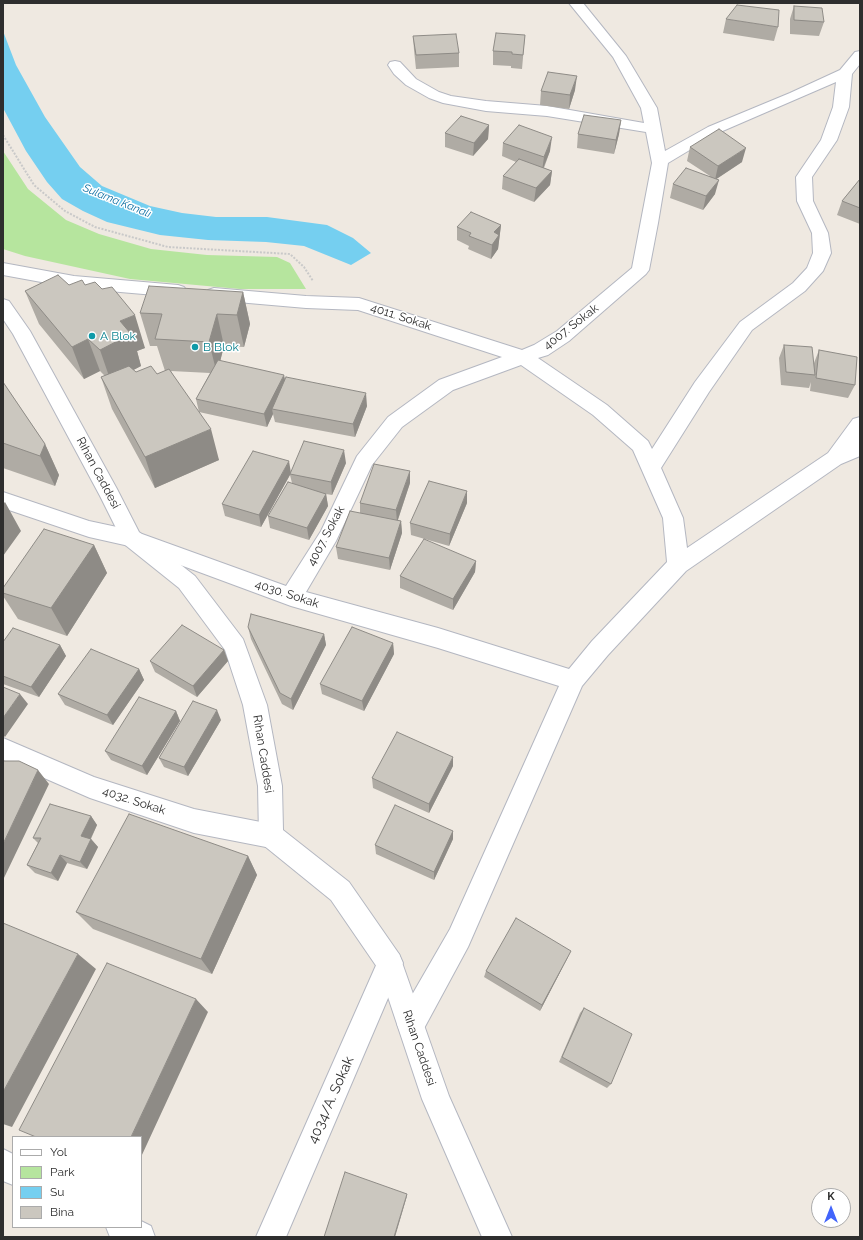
<!DOCTYPE html>
<meta charset="utf-8">
<style>
body{margin:0}
#map{position:relative;width:863px;height:1240px;overflow:hidden;background:#efe9e1;font-family:Raleway,sans-serif}
canvas{display:block}
.frame{position:absolute;inset:0;border:4px solid #2e2e2e;pointer-events:none}
.legend{position:absolute;left:12px;top:1136px;width:130px;height:92px;box-sizing:border-box;background:#fff;border:1px solid #ababab;margin:0;padding:5px 7px;list-style:none;font-size:12px;color:#2e2e2e}
.legend li{display:flex;align-items:center;gap:8px;height:20px}
.legend b{width:20px;border:1px solid #ababab}
.north{position:absolute;left:811px;top:1188px;width:40px;height:40px;box-sizing:border-box;background:#fff;border:1px solid #ababab;border-radius:50%;rotate:0deg;font-size:11px;font-weight:700;line-height:16px;text-align:center;color:#2e2e2e}
.north::after{content:'';display:block;margin:auto;width:14px;height:18px;background:#4264fb;clip-path:polygon(50% 0,100% 100%,50% 72%,0 100%)}
</style>
<div id="map">
<canvas width="863" height="1240"></canvas>
<div class="frame"></div>
<ul class="legend">
<li><b style="height:5px;background:#fff"></b>Yol</li>
<li><b style="height:11px;background:#b6e59e"></b>Park</li>
<li><b style="height:11px;background:#75cff0"></b>Su</li>
<li><b style="height:11px;background:#cbc7bf"></b>Bina</li>
</ul>
<div class="north">K</div>
</div>
<script>
const ctx = document.querySelector('canvas').getContext('2d');
ctx.lineJoin = 'round';
function fill(path, color) {
  ctx.fillStyle = color;
  ctx.fill(path, 'evenodd');
}
function shape(rows) {
  const path = new Path2D();
  for (const r of rows) {
    path.moveTo(r[0], r[1]);
    for (let i = 2; i < r.length; i += 2) path.lineTo(r[i], r[i + 1]);
  }
  return path;
}
function strokePath(path, color, width, dash) {
  ctx.strokeStyle = color;
  ctx.lineWidth = width;
  ctx.lineCap = dash ? 'butt' : 'round';
  ctx.setLineDash(dash || []);
  ctx.stroke(path);
}
function write(font, color, halo, rows, align = 'center') {
  ctx.font = font + ' Raleway,sans-serif';
  ctx.lineWidth = 3;
  ctx.setLineDash([]);
  ctx.textBaseline = 'middle';
  ctx.strokeStyle = halo;
  ctx.fillStyle = color;
  for (const [text, x, y, turn = 0] of rows) {
    ctx.save();
    ctx.translate(x, y);
    ctx.rotate((+turn || 0) * Math.PI / 180);
    ctx.textAlign = isNaN(turn) ? turn : align;
    if (halo) ctx.strokeText(text, 0, 0);
    ctx.fillText(text, 0, 0);
    ctx.restore();
  }
}
const green = shape([
 [3,151,28,189,66,220,99,234,151,249,207,255,277,257,290,263,306,289,240,289,130,279,25,256,3,249]
]);
const water = shape([
 [3,31,16,65,45,117,80,167,102,186,150,206,182,213,216,217,267,217,327,225,353,238,371,253,351,265,304,246,266,242,208,240,160,235,107,222,83,211,62,199,47,182,26,151,3,108]
]);
const path = shape([
 [3,135,34,185,65,211,95,227,168,247,290,254,304,267,313,281]
]);
const street = shape([
 [569,3,583,3,626,56,657,108,665,151,708,127,790,93,840,70,855,52,860,51,860,64,852,74,849,107,837,140,812,177,813,201,828,233,831,253,823,271,805,291,752,330,709,392,661,468,683,518,687,548,828,453,853,419,860,417,860,456,841,464,686,571,608,655,582,686,468,947,421,1034,411,1038,401,1034,397,1024,401,1014,450,929,559,686,438,648,291,606,129,546,89,537,3,508,3,492,89,521,131,530,286,586,321,531,357,456,388,417,439,380,502,357,358,310,306,308,214,300,208,298,205,294,208,290,214,288,306,296,359,298,522,350,534,345,557,331,632,268,652,163,646,132,547,116,486,111,443,103,429,98,406,85,394,74,388,65,390,62,395,61,400,62,416,79,439,92,451,96,486,101,547,106,644,123,641,108,613,57,569,3],
 [836,82,833,107,821,140,796,177,797,201,812,233,813,253,807,268,793,283,740,322,695,382,652,449,648,441,607,405,538,358,548,355,569,341,646,274,649,270,658,223,668,163,718,133,836,82],
 [521,365,593,415,633,450,663,518,667,562,592,641,569,669,438,628,306,592,336,541,372,465,402,427,453,390,521,365],
 [3,263,74,276,178,285,184,287,187,291,184,295,178,297,74,288,3,275,3,263],
 [3,738,94,777,194,809,271,824,280,828,283,836,280,844,271,848,194,833,90,798,3,760,3,738],
 [390,950,399,954,403,963,286,1237,256,1237,381,954,390,950],
 [3,1149,13,1154,13,1185,3,1181,3,1149],
 [141,1221,151,1226,155,1237,110,1237,106,1227,141,1227,141,1221]
]);
const secondary = shape([
 [3,299,9,301,30,331,117,489,139,532,195,576,243,639,267,705,282,786,283,830,349,882,399,954,449,1096,512,1237,482,1237,422,1099,379,970,331,900,262,844,259,836,258,786,243,705,225,650,179,588,124,544,100,496,13,334,3,319,3,299]
]);
const wall = shape([
 [794,6,824,22,819,36,790,34,790,19],
 [726,19,778,27,774,41,723,33],
 [525,35,522,69,511,68,511,66,493,65,493,51],
 [413,36,459,53,459,67,416,69,414,50],
 [575,90,569,109,540,105,541,91],
 [621,120,619,134,614,154,577,148,578,134],
 [489,125,488,139,473,156,445,147,445,133],
 [503,143,550,151,544,168,552,171,550,185,534,202,502,189,503,176,516,162,502,156],
 [690,147,742,162,716,179,715,194,703,210,670,198,673,184,710,176,687,161],
 [860,179,860,224,837,215,842,201],
 [501,225,498,249,491,259,468,249,469,246,457,240,457,227],
 [69,285,85,285,145,348,137,351,141,366,133,370,136,372,157,374,165,371,157,346,150,346,140,313,243,292,250,324,244,347,224,346,220,361,285,379,367,406,355,437,275,422,273,414,267,427,199,412,196,399,210,373,171,371,219,460,155,488,112,409,101,377,105,376,100,371,84,379,39,324,25,291],
 [784,345,814,363,819,350,855,385,848,398,810,391,811,382,809,388,781,385,779,358],
 [3,382,45,444,59,475,55,486,3,468],
 [346,463,332,495,326,494,328,506,309,540,270,528,268,516,292,483,290,475,261,527,225,516,222,504,291,472],
 [410,483,398,520,401,521,402,533,390,570,338,559,336,547,360,513,360,503],
 [467,503,449,546,411,535,410,523],
 [94,545,107,573,67,636,18,619,3,596,3,588],
 [476,561,475,572,453,610,400,588,400,576],
 [248,627,324,634,326,645,293,710,282,704,251,639],
 [3,642,60,645,66,656,39,697,3,684],
 [393,643,394,654,364,711,322,694,320,684],
 [224,650,228,661,197,697,155,672,150,661],
 [139,669,144,680,113,725,65,705,58,694],
 [176,711,180,721,147,775,111,760,105,751],
 [221,720,188,776,164,767,159,758],
 [453,766,429,813,373,788,372,778],
 [91,816,97,825,91,839,98,847,87,869,67,863,58,881,35,873,27,865,38,843,33,838],
 [453,831,453,839,434,880,376,854,375,845],
 [248,856,257,875,212,974,93,929,76,912],
 [568,957,540,1011,484,977,486,971],
 [584,1008,611,1084,607,1088,559,1062,580,1013]
]);
const shadedWall = shape([
 [577,76,575,90,569,109,570,95],
 [621,120,619,134,614,154,616,140],
 [489,125,488,139,473,156,474,143],
 [552,137,550,151,542,171,544,157],
 [746,148,742,162,715,180,718,166],
 [552,171,550,185,534,202,536,188],
 [719,180,715,194,703,210,706,196],
 [501,225,498,249,491,259,492,245,494,232],
 [243,292,250,324,244,347,237,315],
 [217,314,224,346,217,374,209,342],
 [135,315,145,348,137,351,141,366,111,382,100,350,120,321],
 [88,339,100,371,84,379,72,347],
 [284,375,287,388,272,409,273,414,267,427,264,414],
 [366,393,367,406,355,437,353,424],
 [211,429,219,460,155,488,145,457],
 [45,444,59,475,55,486,40,456],
 [344,450,346,463,332,495,331,482],
 [289,461,291,473,261,527,259,515],
 [410,471,410,483,397,522,396,510],
 [467,491,467,503,449,546,450,534],
 [326,494,328,506,309,540,307,528],
 [5,502,21,531,3,556,3,504],
 [401,521,402,533,390,570,389,558],
 [94,545,107,573,67,636,51,608],
 [476,561,475,572,453,610,453,599],
 [324,634,326,645,293,710,291,699],
 [393,643,394,654,364,711,362,701],
 [60,645,66,656,39,697,31,687],
 [224,650,228,661,197,697,193,686],
 [139,669,144,680,113,725,107,715],
 [20,694,28,704,5,737,3,735,3,718],
 [217,710,221,720,188,776,184,767],
 [176,711,180,721,147,775,142,766],
 [453,757,453,766,429,813,429,804],
 [38,770,49,784,3,880,3,844],
 [91,816,97,825,88,844,81,836],
 [453,831,453,839,434,880,434,872],
 [91,839,98,847,87,869,80,862],
 [60,855,67,863,58,881,51,873],
 [248,856,257,875,212,974,201,959],
 [571,951,568,957,540,1011,542,1005],
 [78,954,96,969,12,1127,3,1124,3,1092],
 [196,999,208,1012,141,1157,141,1137,131,1137],
 [407,1194,407,1196,395,1237,394,1237]
]);
const building = shape([
 [737,5,779,10,778,27,726,19,737,5],
 [794,6,822,8,824,22,794,20,794,6],
 [496,33,525,35,523,55,512,54,512,52,493,51,496,33],
 [456,34,459,53,416,55,413,36,456,34],
 [548,72,577,76,570,95,541,91,548,72],
 [584,115,621,120,616,140,578,134,584,115],
 [461,116,489,125,474,143,445,133,461,116],
 [519,125,552,137,544,157,503,143,519,125],
 [719,129,746,148,718,166,690,147,719,129],
 [519,159,552,171,536,188,503,176,519,159],
 [686,168,719,180,706,196,673,184,686,168],
 [860,179,860,208,842,201,860,179],
 [471,212,501,225,494,232,499,235,492,245,469,236,471,233,457,227,471,212],
 [58,275,69,285,82,280,85,285,95,282,102,289,112,287,135,315,120,321,131,334,100,350,88,339,72,347,25,291,58,275],
 [149,286,243,292,237,315,217,314,209,342,155,339,162,314,140,313,149,286],
 [784,345,812,347,815,375,786,372,784,345],
 [819,350,857,357,855,385,816,378,819,350],
 [218,360,284,375,264,414,196,399,218,360],
 [129,366,136,372,151,366,157,374,169,369,211,429,145,457,101,377,129,366],
 [286,377,366,393,353,424,272,409,286,377],
 [3,382,45,444,40,456,3,443,3,382],
 [304,441,344,450,331,482,290,474,304,441],
 [253,451,289,461,259,515,222,504,253,451],
 [374,464,410,471,396,510,360,503,374,464],
 [429,481,467,491,450,534,410,523,429,481],
 [288,482,326,494,307,528,268,516,288,482],
 [350,511,401,521,389,558,336,547,350,511],
 [44,529,94,545,51,608,3,593,3,588,44,529],
 [424,539,476,561,453,599,400,576,424,539],
 [251,614,324,634,291,699,280,693,248,627,251,614],
 [182,625,224,650,193,686,150,661,182,625],
 [352,627,393,643,362,701,320,684,352,627],
 [13,628,60,645,31,687,3,676,3,642,13,628],
 [91,649,139,669,107,715,58,694,91,649],
 [3,687,20,694,3,718,3,687],
 [139,697,176,711,142,766,105,751,139,697],
 [193,701,217,710,184,767,159,758,193,701],
 [397,732,453,757,429,804,372,778,397,732],
 [3,761,19,761,38,770,3,844,3,761],
 [50,804,91,816,81,836,91,839,80,862,60,855,51,873,27,865,41,838,33,838,50,804],
 [395,805,453,831,434,872,375,845,395,805],
 [129,814,248,856,201,959,76,912,129,814],
 [516,918,571,951,542,1005,486,971,516,918],
 [3,923,78,954,3,1092,3,923],
 [107,963,196,999,131,1137,36,1137,19,1130,107,963],
 [584,1008,632,1034,611,1084,562,1057,584,1008],
 [345,1172,407,1194,394,1237,324,1237,345,1172]
]);
const markers = [
 [92,336,4,"#0f9aa8"],
 [195,347,4,"#0f9aa8"]
];
const farWaternames = [
 ["Sulama Kanalı",117,201,22]
];
const streetNames = [
 ["4011. Sokak",401,317,18],
 ["4007. Sokak",571,327,-38],
 ["Rıhan Caddesi",98,473,62],
 ["4007. Sokak",326,536,-62],
 ["4030. Sokak",287,594,18],
 ["Rıhan Caddesi",263,754,81],
 ["4032. Sokak",134,801,18],
 ["Rıhan Caddesi",419,1048,71]
];
const cultureNames = [
 ["A Blok",100,336],
 ["B Blok",203,347]
];
const nearStreetnames = [
 ["4034/A. Sokak",331,1100,-66]
];
fill(green, '#b6e59e');
fill(water, '#75cff0');
strokePath(street, '#b4b7c1', 2);
strokePath(secondary, '#b4b7c1', 2);
strokePath(path, '#c9c9c9', 2, [2, 1.5]);
fill(street, '#fff');
fill(secondary, '#fff');
fill(wall, '#afaba4');
fill(shadedWall, '#8e8b86');
fill(building, '#cbc7bf');
strokePath(building, '#8e8b86', 1);
for (const [x, y, r, color] of markers) {
  const dot = new Path2D();
  dot.arc(x, y, r, 0, 2 * Math.PI);
  ctx.fillStyle = color;
  ctx.fill(dot);
  strokePath(dot, '#fff', 1.5);
}
write('italic 11px', '#0d6fa3', '#fff', farWaternames);
write('12px', '#2e2e2e', '#fff', streetNames);
write('12px', '#0d838f', '#fff', cultureNames, 'left');
write('14px', '#2e2e2e', '#fff', nearStreetnames);
</script>
